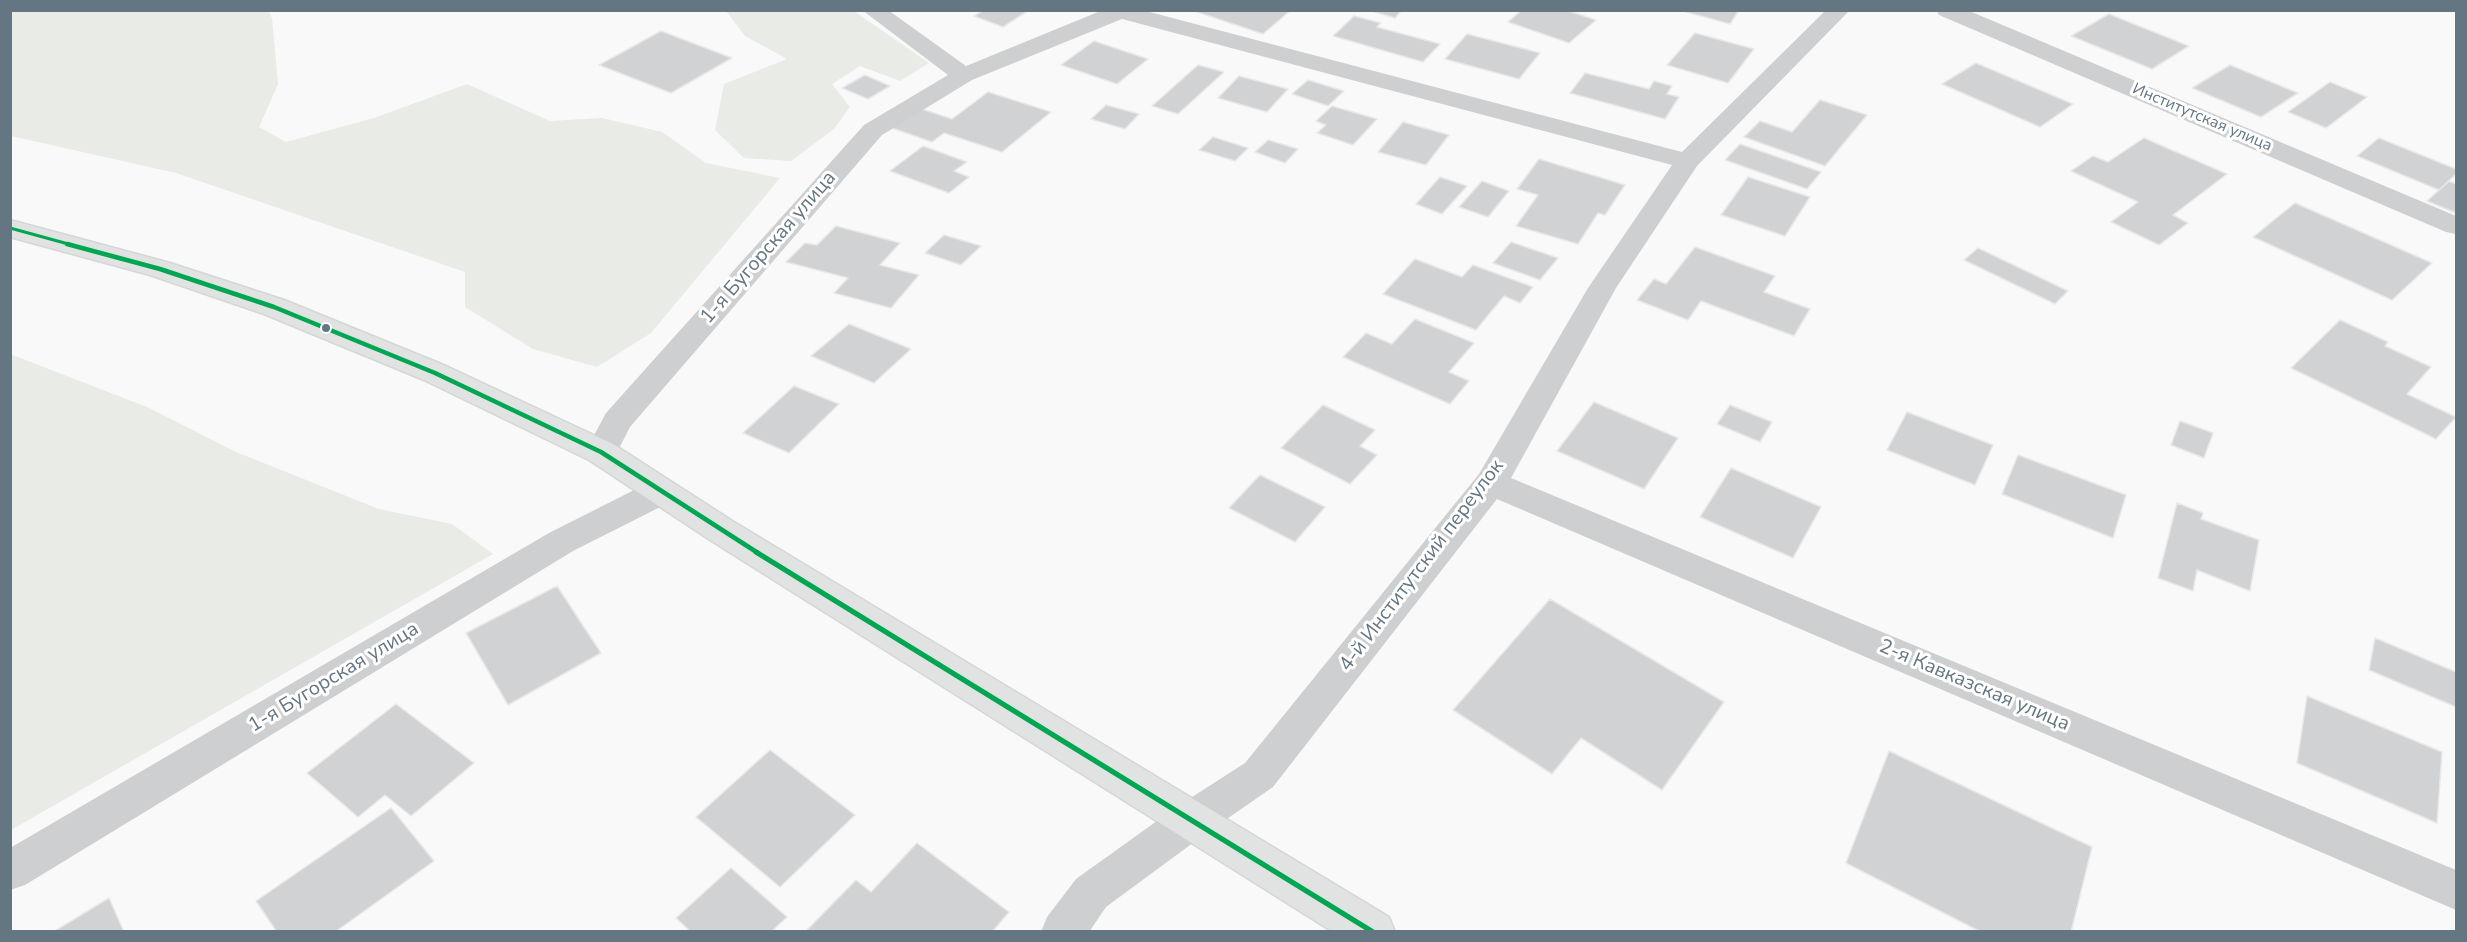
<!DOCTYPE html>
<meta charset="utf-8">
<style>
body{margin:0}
#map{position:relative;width:2467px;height:942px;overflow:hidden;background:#f9f9f9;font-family:"Nunito Sans",sans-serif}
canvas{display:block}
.frame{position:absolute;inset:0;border:12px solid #657683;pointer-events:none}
</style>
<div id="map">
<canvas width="2467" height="942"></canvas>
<div class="frame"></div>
</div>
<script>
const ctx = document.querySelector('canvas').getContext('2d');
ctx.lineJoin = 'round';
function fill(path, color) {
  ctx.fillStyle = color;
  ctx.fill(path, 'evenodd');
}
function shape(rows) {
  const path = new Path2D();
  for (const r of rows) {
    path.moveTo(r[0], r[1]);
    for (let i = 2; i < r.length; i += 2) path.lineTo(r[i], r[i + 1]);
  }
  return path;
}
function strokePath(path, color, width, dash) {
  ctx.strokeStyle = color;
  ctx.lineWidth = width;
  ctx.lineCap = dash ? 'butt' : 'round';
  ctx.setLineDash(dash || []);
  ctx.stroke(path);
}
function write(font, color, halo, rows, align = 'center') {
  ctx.font = font + ' "Nunito Sans",sans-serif';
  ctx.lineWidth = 6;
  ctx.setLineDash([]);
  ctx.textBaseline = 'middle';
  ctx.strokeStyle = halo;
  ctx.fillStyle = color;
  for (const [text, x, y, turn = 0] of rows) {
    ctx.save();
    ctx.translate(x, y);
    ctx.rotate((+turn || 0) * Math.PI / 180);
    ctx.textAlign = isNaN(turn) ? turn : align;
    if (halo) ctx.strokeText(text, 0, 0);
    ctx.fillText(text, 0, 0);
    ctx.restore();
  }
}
const green = shape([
 [11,10,268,11,272,18,278,84,259,127,286,142,374,118,467,84,550,121,602,118,662,132,706,163,780,178,651,333,597,367,533,349,465,307,465,272,176,173,11,136],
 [726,11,854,11,929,63,900,81,860,66,832,84,850,107,834,129,791,161,744,158,715,130,724,84,787,59,745,36],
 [10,354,147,407,236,452,379,509,452,524,493,554,11,830]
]);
const building = shape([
 [984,10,1029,10,1003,27,974,16,984,10],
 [1200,10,1291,10,1263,34,1197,12,1200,10],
 [1368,10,1402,10,1395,18,1368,10],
 [1522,10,1566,10,1596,20,1569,43,1508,22,1522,10],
 [1679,10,1739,10,1730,24,1679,10],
 [2109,14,2189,46,2152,69,2071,36,2109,14],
 [1354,16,1381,23,1377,27,1440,44,1423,62,1333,36,1354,16],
 [661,31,732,58,671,93,599,65,661,31],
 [1695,33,1754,49,1728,83,1667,65,1695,33],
 [1467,34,1540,53,1519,79,1445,59,1467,34],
 [1094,41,1148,59,1117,84,1061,65,1094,41],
 [1976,63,2073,104,2040,127,1942,84,1976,63],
 [1198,65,1224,72,1178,114,1152,106,1198,65],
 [2230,65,2298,93,2261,117,2192,88,2230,65],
 [1585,73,1649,89,1654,81,1672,86,1667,94,1679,97,1665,119,1570,93,1585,73],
 [865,75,890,86,868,99,842,88,865,75],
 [1239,76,1288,89,1267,112,1218,98,1239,76],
 [1308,80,1344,91,1328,106,1292,94,1308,80],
 [2330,82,2367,97,2326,128,2288,112,2330,82],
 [988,92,1051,112,1002,152,944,133,932,142,892,128,919,108,952,119,988,92],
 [1820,100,1867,115,1825,166,1744,137,1760,121,1792,132,1820,100],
 [1106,105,1139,114,1125,129,1091,119,1106,105],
 [1332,106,1377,119,1353,145,1317,133,1326,125,1316,121,1332,106],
 [1403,122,1449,135,1426,165,1378,152,1403,122],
 [1213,137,1248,148,1235,161,1199,150,1213,137],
 [2144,138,2227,174,2173,215,2188,223,2159,245,2111,222,2138,202,2071,171,2093,156,2108,162,2144,138],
 [2379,138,2456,169,2456,174,2439,190,2357,156,2379,138],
 [1268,140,1298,149,1285,163,1255,152,1268,140],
 [1740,144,1821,172,1807,189,1725,160,1740,144],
 [923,146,967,162,954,171,969,177,949,193,890,171,923,146],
 [1539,159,1625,185,1605,215,1598,213,1578,244,1516,226,1538,195,1517,189,1539,159],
 [1440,177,1467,186,1442,214,1416,204,1440,177],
 [1748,177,1810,197,1785,236,1721,215,1748,177],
 [1482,181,1509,191,1488,217,1459,207,1482,181],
 [2449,181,2456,184,2456,213,2427,201,2449,181],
 [2295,203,2432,263,2392,300,2253,237,2295,203],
 [836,226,900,243,880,265,919,275,891,308,834,293,848,278,786,262,805,243,817,245,836,226],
 [944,235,981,246,961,265,925,253,944,235],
 [1511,242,1558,258,1540,280,1493,263,1511,242],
 [1695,247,1775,276,1764,292,1810,309,1794,336,1701,301,1688,320,1637,300,1654,279,1666,284,1695,247],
 [1978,248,2068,291,2055,304,1964,260,1978,248],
 [1415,259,1462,277,1473,265,1533,287,1520,303,1504,296,1476,330,1383,294,1415,259],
 [1415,319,1474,343,1449,372,1469,381,1450,404,1343,357,1366,333,1392,344,1415,319],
 [2340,320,2388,342,2385,346,2431,367,2407,394,2456,417,2436,439,2291,368,2340,320],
 [849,324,911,349,874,383,811,356,849,324],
 [794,386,839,404,789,453,743,433,794,386],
 [1594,402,1678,438,1644,489,1557,451,1594,402],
 [1323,405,1375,430,1360,446,1377,455,1350,484,1281,448,1323,405],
 [1730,405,1772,422,1760,442,1717,424,1730,405],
 [1907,412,1993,445,1975,485,1887,450,1907,412],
 [2180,421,2213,433,2204,458,2171,445,2180,421],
 [2018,455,2126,495,2113,538,2002,494,2018,455],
 [1731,468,1821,507,1793,558,1700,517,1731,468],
 [1260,475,1325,507,1295,542,1229,508,1260,475],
 [2177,503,2203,513,2201,519,2259,540,2250,591,2197,570,2193,591,2158,578,2177,503],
 [557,586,601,653,508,705,466,633,557,586],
 [1550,599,1724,702,1662,790,1581,738,1552,774,1453,710,1550,599],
 [2375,638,2456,672,2456,707,2369,670,2375,638],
 [2307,696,2442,752,2437,823,2297,763,2307,696],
 [396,704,474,763,411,816,385,795,358,817,307,773,396,704],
 [770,750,855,815,780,887,696,817,770,750],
 [1889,751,2092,847,2071,932,1981,932,1846,863,1889,751],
 [391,808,434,861,335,932,277,932,256,901,391,808],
 [917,843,1009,912,992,932,805,932,856,880,871,892,917,843],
 [731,868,787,917,771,932,691,932,676,918,731,868],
 [109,898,124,932,53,932,109,898]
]);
const minor = shape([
 [862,10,888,10,966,66,1103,10,1142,10,1682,152,1826,10,1850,10,1697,166,1616,288,1511,478,2456,870,2456,910,1497,499,1273,787,1205,834,1106,907,1089,932,1041,932,1047,917,1076,879,1175,808,1245,763,1479,474,1588,288,1672,165,1122,19,972,80,882,135,630,427,613,460,601,464,589,460,585,452,606,413,864,125,948,75,862,10],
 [1936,10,1967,10,2456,216,2456,234,2446,232,1939,15,1936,10],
 [662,479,674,482,679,491,674,500,573,551,25,885,10,890,10,848,549,533,650,482,662,479]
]);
const major = shape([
 [10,220,170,263,284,300,446,366,613,444,734,522,1389,917,1395,932,1333,932,710,540,589,460,424,380,264,314,150,275,10,237,10,220]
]);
const bus1Far2 = shape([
 [10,228,72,245]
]);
const bus1Far1 = shape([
 [67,244,160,269,274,307,435,373,601,452,758,553]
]);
const bus1 = shape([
 [756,552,1373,932]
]);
const markers = [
 [326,328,5,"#657683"]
];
const farStreetnames = [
 ["Институтская улица",2202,118,23]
];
const streetNames = [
 ["1-я Бугорская улица",769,248,-49],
 ["4-й Институтский переулок",1422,566,-53],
 ["1-я Бугорская улица",334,678,-31],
 ["2-я Кавказская улица",1974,686,23]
];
fill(green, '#e8ebe6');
fill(building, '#d0d2d3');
strokePath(building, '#e8e8e8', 1.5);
strokePath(major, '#d5d6d7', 3);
fill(minor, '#cecfd0');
fill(major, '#e1e2e2');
strokePath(bus1Far2, '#00a651', 3);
strokePath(bus1Far1, '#00a651', 4.5);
strokePath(bus1, '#00a651', 5);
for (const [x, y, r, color] of markers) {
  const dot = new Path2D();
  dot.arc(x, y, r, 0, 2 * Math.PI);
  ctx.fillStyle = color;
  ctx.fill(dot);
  strokePath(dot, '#fff', 2);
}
write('16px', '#657683', '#fff', farStreetnames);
write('20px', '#657683', '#fff', streetNames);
</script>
